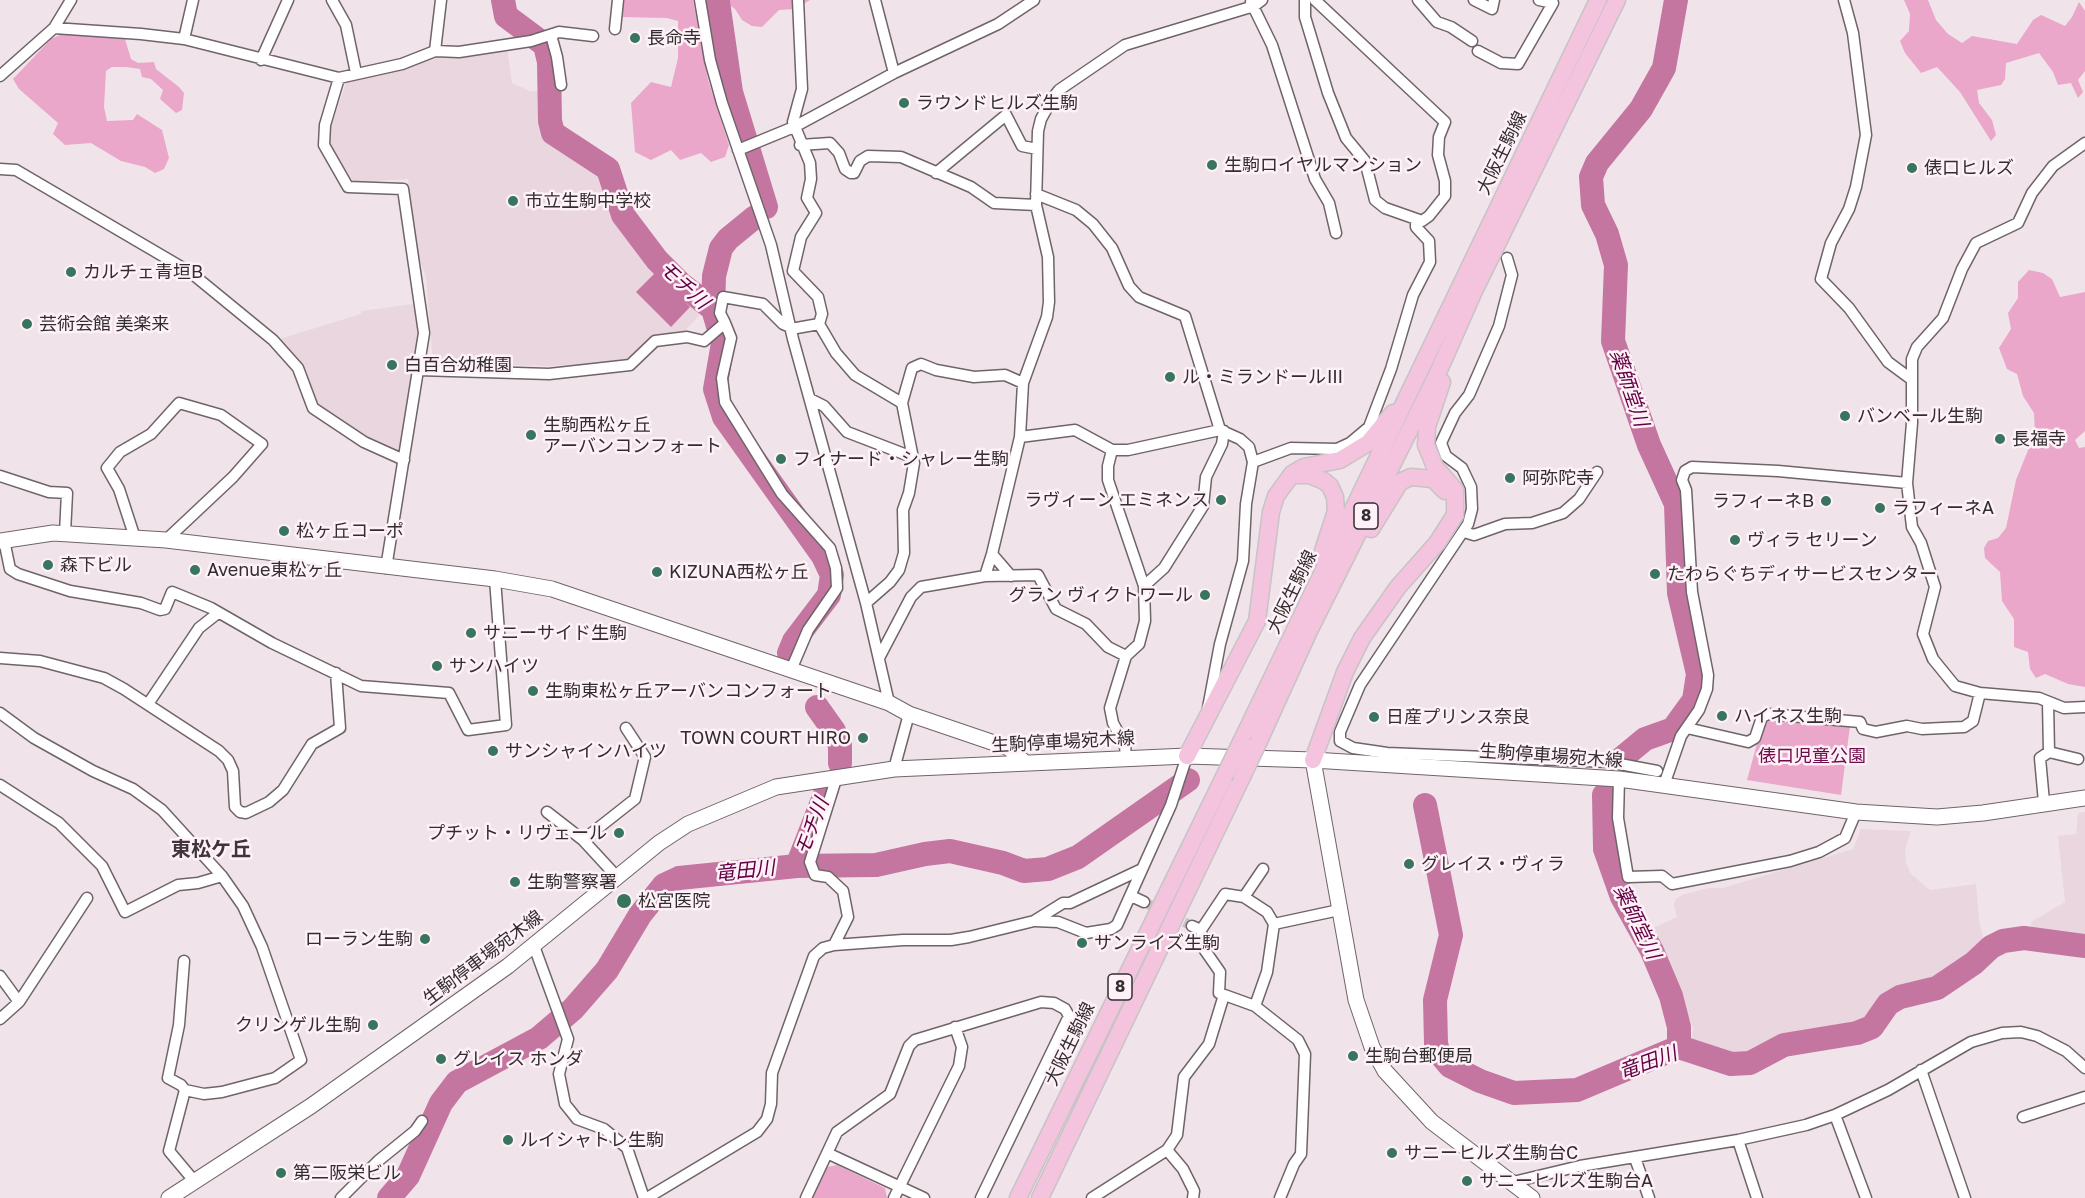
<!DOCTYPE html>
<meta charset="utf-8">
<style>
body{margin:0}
canvas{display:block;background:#f0e4ea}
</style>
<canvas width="2085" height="1198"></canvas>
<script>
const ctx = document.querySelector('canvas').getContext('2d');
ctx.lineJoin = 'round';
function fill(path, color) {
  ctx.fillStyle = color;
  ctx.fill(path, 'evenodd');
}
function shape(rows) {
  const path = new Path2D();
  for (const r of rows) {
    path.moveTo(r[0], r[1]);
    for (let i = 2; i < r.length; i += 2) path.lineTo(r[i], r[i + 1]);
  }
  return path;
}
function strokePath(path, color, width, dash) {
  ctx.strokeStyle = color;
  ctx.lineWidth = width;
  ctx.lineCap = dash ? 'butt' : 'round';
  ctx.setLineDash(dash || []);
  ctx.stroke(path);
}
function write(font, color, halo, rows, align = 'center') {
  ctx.font = font + ' "Golos Text","Noto Sans JP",sans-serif';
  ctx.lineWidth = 5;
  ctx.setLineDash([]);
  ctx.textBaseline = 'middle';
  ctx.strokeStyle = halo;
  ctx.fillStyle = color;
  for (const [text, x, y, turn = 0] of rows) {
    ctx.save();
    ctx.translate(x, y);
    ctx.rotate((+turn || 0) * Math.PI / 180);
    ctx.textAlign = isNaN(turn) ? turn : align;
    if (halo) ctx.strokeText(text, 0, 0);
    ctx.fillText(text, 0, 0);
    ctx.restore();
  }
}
const built = shape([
 [507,48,512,83,530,91,546,91,548,130,552,137,602,168,621,220,657,267,703,311,683,333,651,337,628,362,552,366,433,363,426,277,418,255,408,179,354,182,333,151,330,139,331,127,347,80,439,56],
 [414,304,418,322,413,388,401,451,370,442,317,406,276,340,361,314,361,311],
 [2085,812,2085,942,2032,932,2031,922,2065,902,2058,836,2076,834,2078,813],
 [1861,829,1911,831,1905,850,1906,863,1911,874,1930,890,1976,884,1979,920,1985,947,1968,962,1933,983,1889,998,1867,1023,1858,1026,1795,1036,1744,1058,1735,1058,1691,1046,1693,1028,1670,965,1651,929,1677,917,1674,905,1676,899,1682,895,1709,888,1723,888,1853,849]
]);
const green = shape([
 [622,0,693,0,708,80,729,145,725,157,711,162,701,153,680,160,671,150,651,160,635,152,631,103,651,82,671,87,678,58,678,21,667,18,620,17,623,5],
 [723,0,810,0,795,9,779,10,762,27,752,26,742,20,735,9],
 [1904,0,1928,0,1936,20,1948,34,1962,43,1972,36,2017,44,2033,20,2041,15,2065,26,2072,17,2079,2,2085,11,2085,71,2078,80,2083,92,2078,98,2071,83,2058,85,2053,72,2039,53,2006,63,2005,79,2001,85,1977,90,1979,103,1992,120,1996,135,1991,141,1960,92,1937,67,1921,73,1905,53,1900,41,1909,31,1910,14],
 [62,34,125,39,131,59,138,63,154,62,156,69,179,87,184,93,182,110,176,113,160,99,163,90,151,79,142,77,140,69,126,67,112,67,106,71,104,107,107,121,133,120,137,114,162,130,169,158,164,169,155,173,145,167,121,161,91,143,65,145,53,134,58,123,19,89,13,79,51,39],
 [2029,270,2043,273,2052,279,2060,297,2085,292,2085,431,2075,440,2079,448,2085,447,2085,687,2068,684,2045,674,2036,678,2030,669,2028,652,2014,647,2014,619,2002,601,2000,572,1985,558,1984,548,1988,541,1998,538,2006,528,2016,480,2035,433,2034,413,2023,396,2017,374,2007,369,1999,348,2011,329,2008,313,2018,298,2018,282],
 [1764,718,1850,726,1841,795,1747,780],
 [837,1165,885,1188,887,1198,813,1198,827,1167]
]);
const water = shape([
 [655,273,690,307,671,327,636,292]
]);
const river = shape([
 [503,0,506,16,545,45,549,62,550,121,553,133,608,169,623,215,657,260,681,284,713,309,723,343,715,389,724,417,823,556,832,575,829,595,794,641,789,653],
 [718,2,731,92,766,207],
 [713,309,714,276,721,248,728,239,755,217],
 [817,707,834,731,840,746,840,763],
 [1622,758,1645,739,1673,729,1694,700,1698,674,1679,593,1676,504,1649,445,1613,341,1616,265,1607,234,1593,205,1591,177,1597,163,1641,109,1664,68,1676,0],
 [1604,795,1605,849,1622,897,1652,951,1671,996,1679,1027,1679,1047],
 [1425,805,1451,935,1435,1000,1436,1044,1439,1053,1450,1066,1480,1081,1514,1093,1577,1090,1679,1047,1731,1064,1750,1063,1784,1045,1857,1033,1872,1027,1888,1004,1900,997,1937,988,1974,963,1991,947,2003,941,2024,938,2085,946],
 [797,866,827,789],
 [389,1198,408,1176,441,1103,457,1082,539,1038,573,1009,607,970,640,915,664,885,679,878,797,866,876,865,925,854,950,851,1003,863,1024,871,1048,869,1078,857,1188,780]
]);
const streetTunnel = shape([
 [1144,902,1192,926]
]);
const street = shape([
 [332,0,346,25,356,73],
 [700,0,710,60,722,103,771,245,793,339,866,603,889,703],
 [798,0,802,89,793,122,810,163,811,179,807,198,816,213,801,237,793,271,818,297,822,314,819,324],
 [875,0,894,73],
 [1305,0,1305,17,1328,93,1346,138,1365,161,1375,200,1385,208,1422,221,1429,216,1445,196,1445,181,1438,155,1439,137,1445,122,1315,0],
 [1418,0,1437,22,1451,27,1472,41],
 [1474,0,1492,9,1494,0],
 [1844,0,1853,33,1866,135,1856,187,1849,209,1831,243,1821,279,1849,308,1888,362,1911,379],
 [1251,2,1272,45,1315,179,1329,203,1336,233],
 [54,28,141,34,184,39,339,78,402,64,435,51,459,52,531,41,559,32,593,36],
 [615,29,618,0],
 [551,35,557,57,561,85],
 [184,39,193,0],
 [435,51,441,0],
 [1478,51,1501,63,1518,64,1553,3,1539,0],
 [261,60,288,0],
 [0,76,54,28,71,0],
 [339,78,325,125,324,145,348,187,403,189,424,333,386,568],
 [2085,143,2053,166,2032,193,2018,223,1976,243,1962,269,1943,318,1917,347,1912,359,1912,423,1907,483,1912,527,1921,543,1935,587,1923,634,1933,659,1955,686,1980,693,2039,698,2064,708,2085,707],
 [800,145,830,143,839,153,845,169,851,173,854,173,860,161,868,156,901,157,971,187,994,203,1036,205],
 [738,150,794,127,894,73,998,24,1034,0],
 [0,169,16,170,190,272,273,340,298,368,313,408,364,442,404,460],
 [936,173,1006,115,1022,146,1037,149],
 [1036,194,1076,210,1093,224,1112,248,1129,286,1139,297,1185,316,1220,430],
 [1507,258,1512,275,1499,326,1469,395,1455,413,1441,443,1446,456,1462,468,1471,487,1472,509,1468,524,1360,685,1340,732,1340,741,1353,748,1387,753,1609,762,1657,771],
 [725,323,731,338,722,378,725,402,782,494,830,548,836,568,837,588,808,630,791,670],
 [791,329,819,324,836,353,855,375,902,403],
 [419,370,549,374,630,365,655,341,687,337,704,341,725,323,720,313,723,297,763,304,783,324,790,327],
 [810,399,824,406,847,432,912,457],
 [1020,437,1075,430,1112,450,1128,450,1220,430,1240,439,1249,447,1253,462],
 [1112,450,1108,466,1108,480,1144,586,1145,621,1139,644,1126,656,1110,708,1113,723,1125,745,1126,758],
 [0,476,49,492,67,493,65,533],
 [1464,532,1474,535,1505,524,1532,523,1563,513,1579,499,1597,472],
 [135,538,119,489,107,468,120,452,151,434,179,403,221,415,262,444,233,477,166,540],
 [4,540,10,569,18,574,70,591,141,603,160,610,165,609,172,592,211,608,272,643,361,686,449,693,468,730,506,725,495,579],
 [992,554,1011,576],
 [985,576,1038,575,1056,609,1086,624,1108,647,1126,656],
 [1144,586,1164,568,1203,506,1206,477,1222,444,1224,431],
 [866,603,890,582,899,570,904,553,903,510,909,493,914,463,902,403,912,368,921,364,936,370,974,377,1005,375,1023,383],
 [0,658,40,661,104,678,124,689,219,751,228,760,233,771,235,807,240,812,246,813,269,802,283,790,312,744,340,728,336,673],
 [879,658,911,597,921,587,985,576,992,554,1020,437,1023,383,1047,317,1049,302,1048,257,1036,205,1038,131,1041,119,1052,99,1059,90,1125,45,1254,6,1262,0],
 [148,704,199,628,218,613],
 [1208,708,1220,644,1243,561,1246,504,1253,462,1291,448,1337,449,1350,443,1369,427,1391,369,1413,295,1430,262,1429,241,1416,227,1416,221],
 [0,713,34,738,93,771,133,789,162,810,222,876,243,906,262,947,301,1060,275,1078,222,1092,204,1094,185,1090,169,1151,195,1182],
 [1687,728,1748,742,1755,738,1762,717,1768,714,1860,722,1863,729,1876,732,1907,726,1922,729,1964,727,1973,721,1980,693],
 [2049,752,2078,759],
 [894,769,909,714],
 [1619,779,1618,818,1628,877,1662,876,1672,884,1790,861,1819,852,1845,838,1856,812],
 [0,785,59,823,102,866,125,912,178,885,198,883,222,876],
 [1664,785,1681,736,1699,710,1707,689,1708,675,1692,592,1686,490,1682,480,1685,471,1692,467,1778,471,1907,483],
 [2044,802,2040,758,2049,752,2048,702],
 [547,812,583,840,618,878],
 [583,840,635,799,645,757,626,728],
 [1131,896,1144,902],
 [1244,897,1263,869],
 [1035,921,1058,922,1086,933,1111,929,1117,925,1171,805,1187,756],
 [1192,926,1201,930,1225,894,1244,897,1267,912,1274,924],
 [1201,930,1204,949,1220,972,1219,993,1255,1006,1298,1040,1305,1054,1301,1154,1294,1164,1280,1198],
 [834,945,903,940,951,940,969,937,1034,921,1063,903,1070,903,1140,870],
 [534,946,568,1039,559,1074,565,1104,577,1119,604,1129,627,1148,644,1198],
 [184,961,179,1025,168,1078,181,1085,185,1090],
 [0,976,19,1002,0,1019],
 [19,1002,87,898],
 [1255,1006,1267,972,1274,924,1339,910],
 [1921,1070,1965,1198],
 [1835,1115,1866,1198],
 [2023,1117,2085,1097],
 [1738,1140,1757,1198],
 [1167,1150,1183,1169,1194,1191,1193,1198],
 [827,1153,924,1198],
 [1635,1158,1649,1198],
 [1513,1182,1580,1166,1738,1140,1806,1125,1835,1115,1888,1090,1971,1042,2002,1033,2021,1032,2037,1036,2066,1051,2085,1068],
 [341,1198,378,1161,415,1131,422,1121],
 [647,1198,757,1132,767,1119,771,1104,772,1073,814,956,823,948,834,945,848,917,843,891,828,877,815,875,810,862,837,776],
 [806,1198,837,1132,890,1094,909,1046,915,1040,1041,1002,1054,1003,1065,1009,1069,1016,981,1198],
 [894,1198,959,1066,962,1047,955,1027],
 [1092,1198,1167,1150,1177,1135,1184,1077,1209,1044,1224,995]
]);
const secondary = shape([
 [0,541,53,533,166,540,495,579,552,589,889,703,909,714,1009,748,1025,763],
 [1313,760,1356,1000,1372,1047,1385,1071,1432,1122,1532,1198],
 [169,1198,311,1106,508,966,659,843,688,824,776,787,894,769,1187,756,1313,760,1619,779,1856,812,1937,817,1983,813,2085,798]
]);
const primary = shape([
 [1296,475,1309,475,1324,481,1330,486,1335,497,1336,511,1321,557],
 [1371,529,1400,482,1411,477,1433,479,1445,491],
 [1242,740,1598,0],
 [1259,741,1309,631,1437,375,1474,291,1617,0],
 [1187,756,1257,621,1271,512,1276,496,1292,474,1304,467,1340,460,1368,443,1393,413],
 [1313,760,1345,672,1362,638,1398,587,1437,543,1455,515,1455,490,1435,467,1426,445,1427,427,1442,382],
 [1018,1198,1224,777],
 [1040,1198,1242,777]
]);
const primaryBridge = shape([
 [1224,777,1242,740],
 [1242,777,1259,741]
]);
const markers = [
 [635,38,6,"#39745e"],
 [904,103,6,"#39745e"],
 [1212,165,6,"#39745e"],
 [1912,168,6,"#39745e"],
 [513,201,6,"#39745e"],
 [71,272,6,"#39745e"],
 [27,324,6,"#39745e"],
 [392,365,6,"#39745e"],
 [1170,377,6,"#39745e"],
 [1845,416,6,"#39745e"],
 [531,435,6,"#39745e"],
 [2000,439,6,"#39745e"],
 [781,459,6,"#39745e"],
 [1510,478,6,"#39745e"],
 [1221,500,6,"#39745e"],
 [1826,501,6,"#39745e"],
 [1880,508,6,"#39745e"],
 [284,531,6,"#39745e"],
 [1735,540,6,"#39745e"],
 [48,565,6,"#39745e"],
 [195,570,6,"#39745e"],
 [657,572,6,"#39745e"],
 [1655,574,6,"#39745e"],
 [1205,595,6,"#39745e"],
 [471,633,6,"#39745e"],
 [437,666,6,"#39745e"],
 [533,691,6,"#39745e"],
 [1722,716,6,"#39745e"],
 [1374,717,6,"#39745e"],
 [863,738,6,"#39745e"],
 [493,751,6,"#39745e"],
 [619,833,6,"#39745e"],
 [1409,864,6,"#39745e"],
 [515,882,6,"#39745e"],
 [624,901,8,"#39745e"],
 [425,939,6,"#39745e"],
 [1082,943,6,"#39745e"],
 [373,1025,6,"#39745e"],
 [1353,1056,6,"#39745e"],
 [441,1059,6,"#39745e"],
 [508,1140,6,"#39745e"],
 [1392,1153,6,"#39745e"],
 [281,1173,6,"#39745e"],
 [1467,1181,6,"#39745e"]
];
const shields = [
 [1366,516,24],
 [1120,987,24]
];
const shieldNames = [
 ["8",1366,516],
 ["8",1120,987]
];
const poiNames = [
 ["長命寺",647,38],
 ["ラウンドヒルズ生駒",916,103],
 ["生駒ロイヤルマンション",1224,165],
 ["俵口ヒルズ",1924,168],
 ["市立生駒中学校",525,201],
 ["カルチェ青垣B",83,272],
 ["芸術会館 美楽来",39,324],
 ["白百合幼稚園",404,365],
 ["ル・ミランドールⅢ",1182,377],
 ["バンベール生駒",1857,416],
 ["生駒西松ヶ丘",543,425],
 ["アーバンコンフォート",543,446],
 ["長福寺",2012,439],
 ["フィナード・シャレー生駒",793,459],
 ["阿弥陀寺",1522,478],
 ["ラヴィーン エミネンス",1209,500,"right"],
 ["ラフィーネB",1814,501,"right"],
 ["ラフィーネA",1892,508],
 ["松ヶ丘コーポ",296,531],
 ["ヴィラ セリーン",1747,540],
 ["森下ビル",60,565],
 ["Avenue東松ヶ丘",207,570],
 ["KIZUNA西松ヶ丘",669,572],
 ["たわらぐちディサービスセンター",1667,574],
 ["グラン ヴィクトワール",1193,595,"right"],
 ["サニーサイド生駒",483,633],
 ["サンハイツ",449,666],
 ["生駒東松ヶ丘アーバンコンフォート",545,691],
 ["ハイネス生駒",1734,716],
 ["日産プリンス奈良",1386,717],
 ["TOWN COURT HIRO",851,738,"right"],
 ["サンシャインハイツ",505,751],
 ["プチット・リヴェール",607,833,"right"],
 ["グレイス・ヴィラ",1421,864],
 ["生駒警察署",527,882],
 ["松宮医院",638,901],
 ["ローラン生駒",413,939,"right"],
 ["サンライズ生駒",1094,943],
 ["クリンゲル生駒",361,1025,"right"],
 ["生駒台郵便局",1365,1056],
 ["グレイス ホンダ",453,1059],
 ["ルイシャトレ生駒",520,1140],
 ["サニーヒルズ生駒台C",1404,1153],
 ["第二阪栄ビル",293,1173],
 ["サニーヒルズ生駒台A",1479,1181]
];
const streetNames = [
 ["大阪生駒線",1502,153,-64],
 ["大阪生駒線",1292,592,-64],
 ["生駒停車場宛木線",1063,742,-3],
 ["生駒停車場宛木線",1551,756,4],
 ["生駒停車場宛木線",483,958,-37],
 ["大阪生駒線",1070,1044,-64]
];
const parkNames = [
 ["俵口児童公園",1812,756]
];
const waterNames = [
 ["モチ川",684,285,43],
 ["薬師堂川",1629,388,71],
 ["モチ川",812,827,-69],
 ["竜田川",745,871,-6],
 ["薬師堂川",1637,922,64],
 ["竜田川",1648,1063,-20]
];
const neighbourhoodNames = [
 ["東松ケ丘",211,850]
];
fill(built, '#e9d6df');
fill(green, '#eaa7c9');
fill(water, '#c576a0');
strokePath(river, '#c576a0', 24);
strokePath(streetTunnel, '#cac0c5', 10, [10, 5]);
strokePath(street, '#6f6469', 13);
strokePath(secondary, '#6f6469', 17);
strokePath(primary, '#c6c4c5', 19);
strokePath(street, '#fff', 10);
strokePath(secondary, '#fff', 15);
strokePath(primary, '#f4c3dd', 16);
strokePath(primaryBridge, '#c6c4c5', 19, []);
strokePath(primaryBridge, '#f4c3dd', 16);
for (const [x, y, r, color] of markers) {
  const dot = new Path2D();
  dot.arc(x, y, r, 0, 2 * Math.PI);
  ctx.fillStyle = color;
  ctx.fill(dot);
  strokePath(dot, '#fef1f7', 2);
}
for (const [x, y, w] of shields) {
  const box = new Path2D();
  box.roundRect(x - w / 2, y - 13, w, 26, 4.5);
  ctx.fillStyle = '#fef1f7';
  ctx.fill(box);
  strokePath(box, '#322e30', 1.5);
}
write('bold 16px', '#322e30', null, shieldNames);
write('18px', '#322e30', '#fef1f7', poiNames, 'left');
write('18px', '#322e30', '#fef1f7', streetNames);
write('18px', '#6d0b4b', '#fef1f7', parkNames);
write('italic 20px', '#630043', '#fef1f7', waterNames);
write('bold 20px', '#3f353a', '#fef1f7', neighbourhoodNames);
</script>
